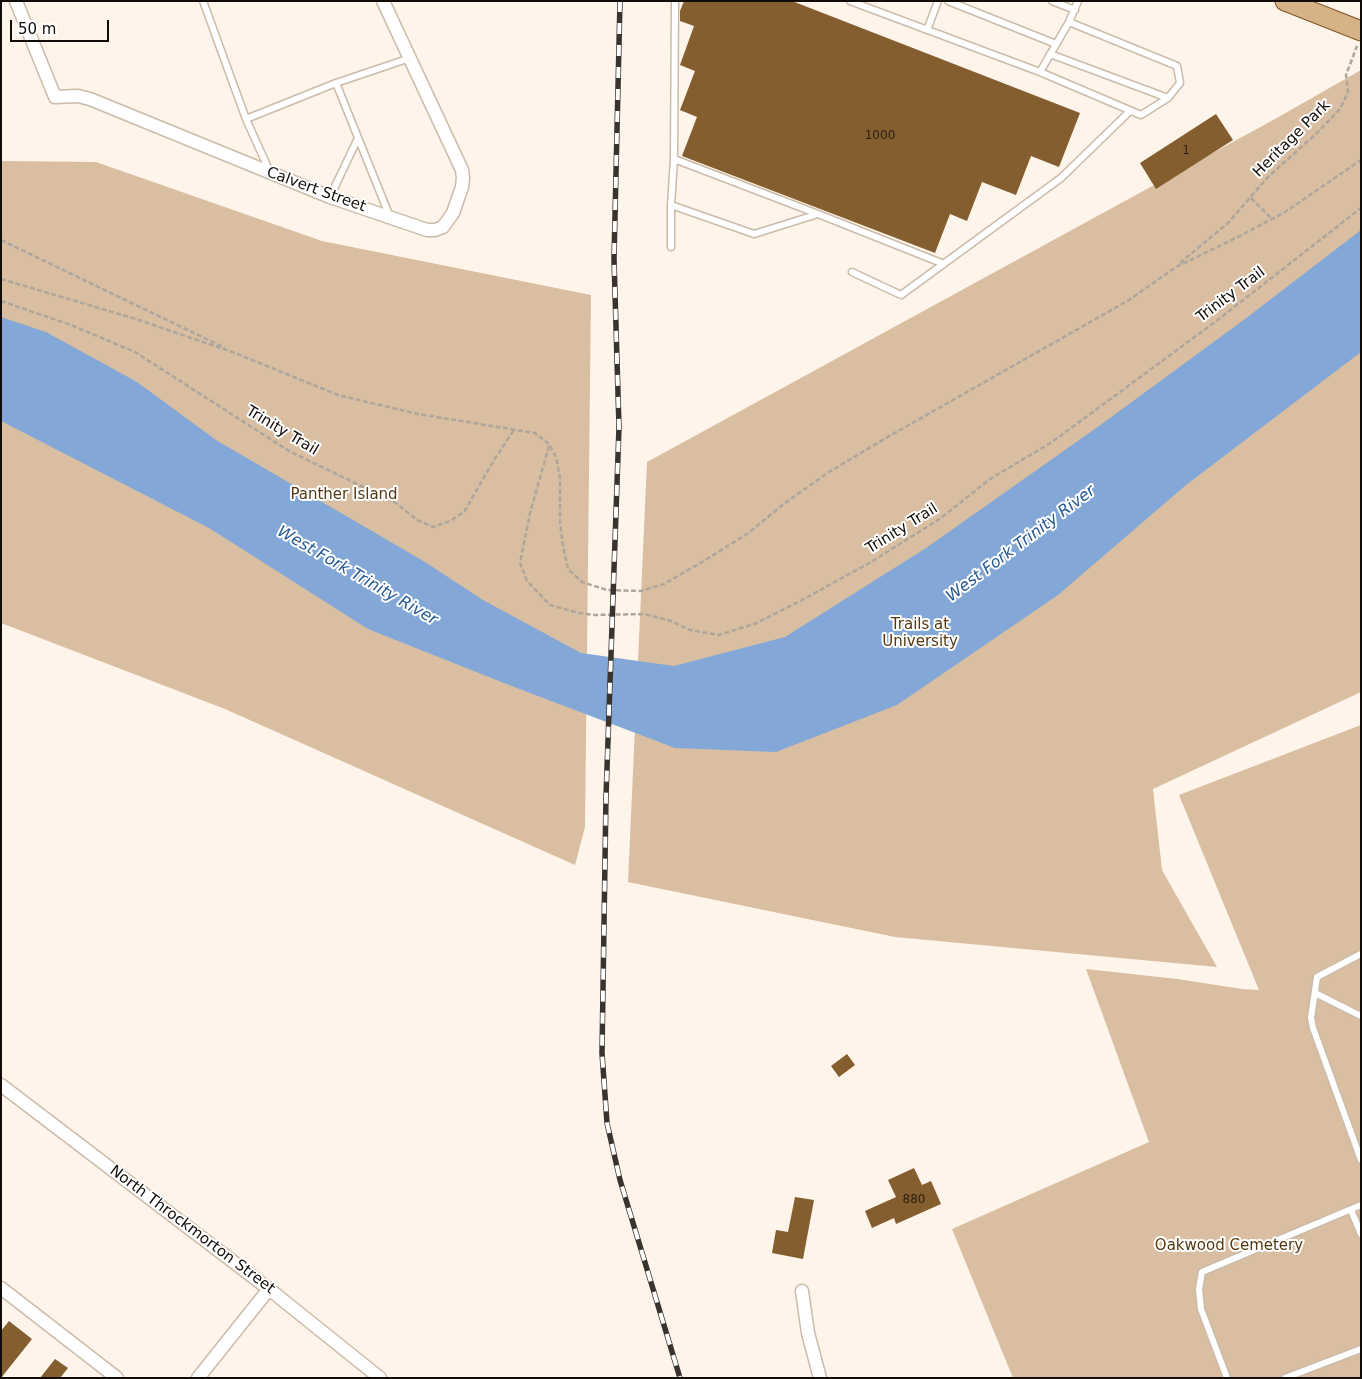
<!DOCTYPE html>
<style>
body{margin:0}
#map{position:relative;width:1362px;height:1379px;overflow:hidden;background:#fef4e9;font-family:"DejaVu Sans",sans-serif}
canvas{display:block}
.frame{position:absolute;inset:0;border:2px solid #110c07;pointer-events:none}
.scale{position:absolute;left:10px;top:20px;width:99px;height:22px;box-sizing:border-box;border:2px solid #110c07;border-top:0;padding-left:6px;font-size:15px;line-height:18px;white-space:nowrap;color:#110c07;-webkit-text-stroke:4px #fff;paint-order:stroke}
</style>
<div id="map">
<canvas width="1362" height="1379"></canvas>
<div class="frame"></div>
<div class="scale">50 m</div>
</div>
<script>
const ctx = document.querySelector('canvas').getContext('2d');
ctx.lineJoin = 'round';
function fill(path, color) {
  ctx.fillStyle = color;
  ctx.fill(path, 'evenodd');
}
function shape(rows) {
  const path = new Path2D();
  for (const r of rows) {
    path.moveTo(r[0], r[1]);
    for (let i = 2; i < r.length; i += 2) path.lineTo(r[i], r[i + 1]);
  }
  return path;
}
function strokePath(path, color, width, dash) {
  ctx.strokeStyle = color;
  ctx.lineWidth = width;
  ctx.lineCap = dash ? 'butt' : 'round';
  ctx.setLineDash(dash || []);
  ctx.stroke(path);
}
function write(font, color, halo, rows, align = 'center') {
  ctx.font = font + ' "DejaVu Sans",sans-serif';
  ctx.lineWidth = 4;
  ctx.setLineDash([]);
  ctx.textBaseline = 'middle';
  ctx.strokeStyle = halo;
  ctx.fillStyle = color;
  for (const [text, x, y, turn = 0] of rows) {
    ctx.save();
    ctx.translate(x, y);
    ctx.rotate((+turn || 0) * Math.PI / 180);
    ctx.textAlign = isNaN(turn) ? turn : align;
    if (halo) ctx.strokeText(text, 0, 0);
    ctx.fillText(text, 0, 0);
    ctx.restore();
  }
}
const green = shape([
 [1361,70,1361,692,1153,789,1162,870,1217,967,895,937,628,882,647,462,1275,119],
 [1,161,96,162,322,241,591,295,585,827,575,865,225,709,1,623],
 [1361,725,1361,1378,1013,1378,952,1229,1149,1142,1086,969,1177,979,1242,989,1259,990,1179,795]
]);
const water = shape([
 [1361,230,1361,352,1186,485,1058,595,897,705,776,752,675,748,509,685,368,629,209,528,1,421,1,317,46,332,137,382,216,440,425,562,483,600,581,653,674,666,785,637,926,548,1099,426,1245,319]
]);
const building = shape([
 [684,1,792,1,1080,113,1059,167,1031,156,1016,195,982,182,967,221,950,214,935,253,682,156,697,117,680,110,695,71,680,65,694,26,680,21,680,11],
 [1216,114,1233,140,1156,189,1140,163],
 [847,1054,855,1065,839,1077,831,1066],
 [914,1168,922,1185,931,1181,941,1204,896,1224,894,1218,872,1228,865,1211,896,1197,888,1180],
 [795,1197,814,1200,803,1259,772,1253,776,1230,788,1232],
 [9,1321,32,1339,1,1378,1,1331],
 [55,1359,68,1368,60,1378,40,1378]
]);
const path = shape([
 [1251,198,1272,219],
 [1,240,225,348],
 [1180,263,1228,223,1268,177,1317,133,1340,109,1348,92,1346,75,1357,46],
 [1,279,136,319,235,353,338,395,418,414,535,433,549,444,556,457,560,478,560,522,563,546,568,569,582,582,607,590,641,591,664,584,702,562,747,534,785,503,829,472,886,438,1129,300,1176,267,1240,236,1285,212,1361,160],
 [1,301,71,325,135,352,289,451,396,503,417,520,433,527,450,521,464,512,494,460,514,430],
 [549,446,530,513,520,563,527,581,550,605,579,613,594,615,645,614,671,621,690,630,719,635,757,623,804,599,871,562,941,518,990,479,1052,442,1215,322,1361,208]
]);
const lane = shape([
 [203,1,246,119,269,170],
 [850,1,1040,72],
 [948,1,1056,44],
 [1052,1,1075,10],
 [1069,22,1177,66,1180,83,1168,98,1141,115,1040,72,1069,22,1078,1],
 [927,30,938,1],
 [1050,54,1168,98],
 [336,83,390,217],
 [246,119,336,83,410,58],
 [674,159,675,1],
 [330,197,358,138],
 [818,214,754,234,671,205,674,159,818,214,944,264],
 [671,247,671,205],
 [852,272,901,295,1061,178,1130,111],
 [1361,954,1317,977,1311,1018,1313,1028,1361,1160],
 [1315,993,1361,1016],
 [1351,1210,1361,1234],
 [1227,1378,1201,1309,1199,1289,1202,1272,1361,1205],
 [1285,1378,1361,1349]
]);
const street = shape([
 [16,1,55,97,78,96,90,99,330,197,427,230,435,230,443,227,453,213,462,187,463,178,462,170,383,1],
 [1,1085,269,1289,380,1378],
 [1,1288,117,1378],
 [802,1291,808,1333,820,1378],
 [198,1378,269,1289]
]);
const primary = shape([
 [1285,1,1361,31]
]);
const rail = shape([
 [620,1,614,259,619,427,606,797,602,1053,607,1123,620,1180,680,1378]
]);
const numberNames = [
 ["1000",880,136],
 ["1",1186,151],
 ["880",914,1200]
];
const streetNames = [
 ["Heritage Park",1292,139,-45],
 ["Calvert Street",316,190,20],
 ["Trinity Trail",1231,295,-37],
 ["Trinity Trail",282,431,31],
 ["Trinity Trail",902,529,-32],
 ["North Throckmorton Street",192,1230,37]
];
const parkNames = [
 ["Panther Island",344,495],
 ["Trails at",920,625],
 ["University",920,642],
 ["Oakwood Cemetery",1229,1246]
];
const waterNames = [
 ["West Fork Trinity River",1021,544,-37],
 ["West Fork Trinity River",357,576,30]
];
fill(green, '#d9bea1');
fill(water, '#83a8d7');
fill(building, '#845e2f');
strokePath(lane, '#cbbba9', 9);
strokePath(street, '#cbbba9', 15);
strokePath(primary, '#805726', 21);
strokePath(path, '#aea69d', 2.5, [5, 2.5]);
strokePath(lane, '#fff', 6);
strokePath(street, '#fff', 12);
strokePath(primary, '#d6b386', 19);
strokePath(rail, '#39332d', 5.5);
strokePath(rail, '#fff', 4, [11]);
write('12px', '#2e2011', null, numberNames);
write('15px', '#110c07', '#fff', streetNames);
write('15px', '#553812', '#fff', parkNames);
write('italic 16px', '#265893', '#fff', waterNames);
</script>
